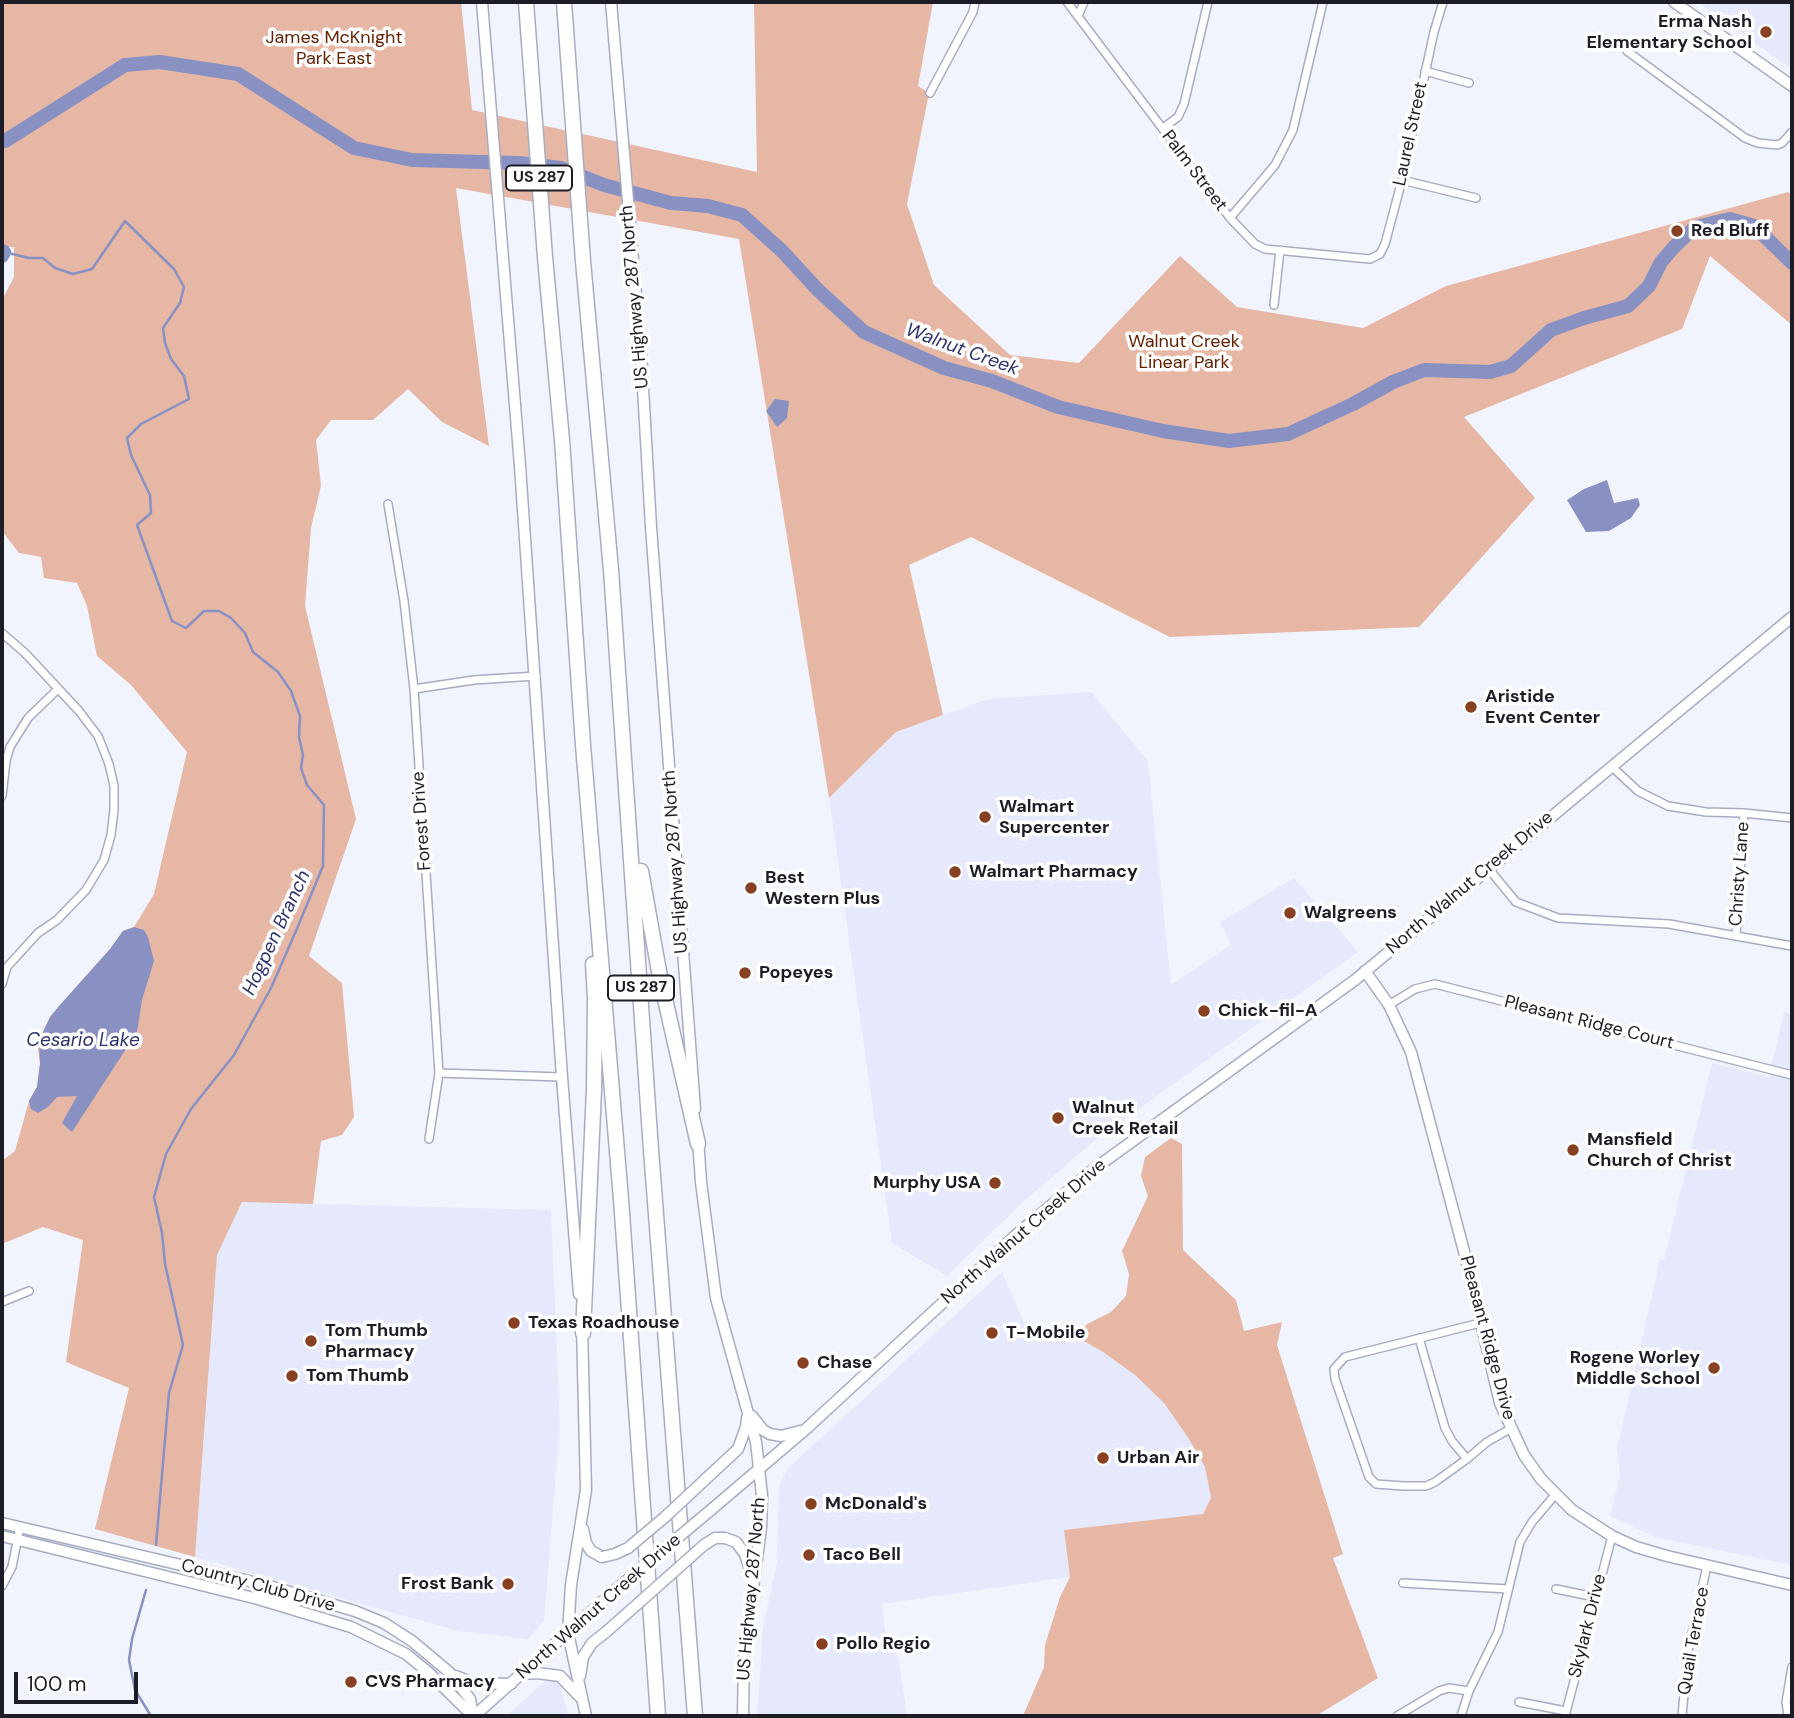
<!DOCTYPE html>
<style>
body{margin:0}
#map{position:relative;width:1794px;height:1718px;overflow:hidden;background:#f2f4fd;font-family:"DM Sans",sans-serif}
canvas{display:block}
.frame{position:absolute;inset:0;border:4px solid #1c1d26;pointer-events:none}
.scale{position:absolute;left:14px;top:1672px;width:124px;height:32px;box-sizing:border-box;border:4px solid #1c1d26;border-top:0;padding-left:9px;font-size:21px;line-height:24px;white-space:nowrap;color:#1c1d26;-webkit-text-stroke:5px #fff;paint-order:stroke}
</style>
<div id="map">
<canvas width="1794" height="1718"></canvas>
<div class="frame"></div>
<div class="scale">100 m</div>
</div>
<script>
const ctx = document.querySelector('canvas').getContext('2d');
ctx.lineJoin = 'round';
function fill(path, color) {
  ctx.fillStyle = color;
  ctx.fill(path, 'evenodd');
}
function shape(rows) {
  const path = new Path2D();
  for (const r of rows) {
    path.moveTo(r[0], r[1]);
    for (let i = 2; i < r.length; i += 2) path.lineTo(r[i], r[i + 1]);
  }
  return path;
}
function strokePath(path, color, width, dash) {
  ctx.strokeStyle = color;
  ctx.lineWidth = width;
  ctx.lineCap = dash ? 'butt' : 'round';
  ctx.setLineDash(dash || []);
  ctx.stroke(path);
}
function write(font, color, halo, rows, align = 'center') {
  ctx.font = font + ' "DM Sans",sans-serif';
  ctx.lineWidth = 7;
  ctx.setLineDash([]);
  ctx.textBaseline = 'middle';
  ctx.strokeStyle = halo;
  ctx.fillStyle = color;
  for (const [text, x, y, turn = 0] of rows) {
    ctx.save();
    ctx.translate(x, y);
    ctx.rotate((+turn || 0) * Math.PI / 180);
    ctx.textAlign = isNaN(turn) ? turn : align;
    if (halo) ctx.strokeText(text, 0, 0);
    ctx.fillText(text, 0, 0);
    ctx.restore();
  }
}
const built = shape([
 [1698,2,1792,2,1792,68,1783,63],
 [1091,692,1148,761,1171,985,1231,945,1220,922,1294,878,1358,952,1094,1141,1023,1202,947,1276,892,1243,829,798,896,732,988,699],
 [1784,1012,1792,1014,1792,1565,1655,1537,1610,1516,1620,1475,1617,1449,1660,1260,1664,1260,1712,1063,1769,1077],
 [242,1202,551,1210,560,1424,544,1621,528,1639,458,1631,195,1557,217,1255],
 [1002,1272,1029,1335,1050,1329,1075,1336,1103,1352,1135,1375,1164,1403,1189,1439,1205,1467,1211,1498,1204,1514,1065,1530,1070,1577,882,1604,885,1630,899,1661,907,1716,757,1716,763,1627,777,1562,779,1486,788,1468],
 [554,1680,560,1686,568,1716,506,1716,545,1681]
]);
const green = shape([
 [2,2,461,2,472,110,757,172,754,2,933,2,918,86,929,93,907,204,934,285,1010,355,1079,363,1180,256,1237,307,1363,328,1446,286,1788,192,1792,195,1792,325,1710,256,1682,329,1464,417,1535,498,1419,627,1170,637,971,537,909,565,943,715,896,732,829,798,739,239,456,188,489,446,442,422,408,389,373,420,331,420,316,440,321,486,311,528,305,606,356,819,309,956,342,983,354,1117,342,1135,321,1141,313,1204,242,1202,217,1255,195,1557,95,1529,129,1388,66,1362,83,1240,43,1227,2,1244,2,1161,15,1151,29,1101,37,1087,40,1064,38,1049,43,1031,50,1017,110,949,123,931,134,927,154,894,187,752,131,685,97,656,87,606,77,583,44,578,41,557,19,553,2,531,2,300,14,277,14,247,2,247],
 [1171,1138,1182,1144,1183,1250,1236,1300,1244,1331,1282,1322,1277,1345,1343,1554,1333,1558,1378,1678,1316,1716,1023,1716,1044,1667,1045,1645,1060,1597,1070,1577,1064,1530,1203,1514,1211,1498,1205,1467,1189,1439,1164,1403,1135,1375,1103,1352,1075,1336,1087,1324,1111,1312,1126,1296,1129,1274,1122,1251,1148,1196,1141,1176,1145,1157]
]);
const water = shape([
 [775,399,789,401,787,418,777,427,766,411],
 [1607,480,1614,503,1638,498,1640,505,1631,518,1609,531,1586,532,1567,500,1584,489],
 [134,927,144,930,148,937,154,961,142,1000,137,1032,72,1132,62,1123,77,1096,57,1097,48,1107,38,1113,31,1109,29,1101,37,1087,40,1064,39,1041,50,1017,59,1006,110,949,123,931]
]);
const stream = shape([
 [4,252,29,258,43,258,55,268,73,274,92,269,125,221,174,269,184,287,180,303,163,328,165,343,171,359,184,376,189,399,141,424,127,438,131,455,150,495,151,513,137,525,172,621,186,628,204,611,219,611,231,618,245,633,253,652,278,672,291,691,300,716,299,737,303,755,301,768,307,785,324,805,323,866,296,931,271,988,234,1055,191,1109,166,1154,154,1197,162,1233,165,1264,183,1345,169,1393,156,1545],
 [146,1590,132,1639,129,1660,135,1690,151,1716]
]);
const river = shape([
 [2,141,5,141,125,65,160,62,238,74,354,148,412,160,519,163,561,168,604,185,671,203,708,206,742,215,782,251,818,290,864,332,944,368,992,381,1058,407,1163,431,1229,441,1288,434,1353,404,1393,382,1424,370,1490,372,1511,366,1551,330,1584,318,1628,306,1649,286,1661,262,1674,247,1695,227,1730,219,1754,226,1792,263],
 [2,251,4,252,2,256]
]);
const street = shape([
 [1067,2,1230,218,1255,244,1265,249,1370,259,1380,254,1385,244,1402,180,1434,32,1443,2],
 [1078,16,1084,2],
 [1627,51,1745,138,1758,143,1777,145,1782,143,1792,132],
 [1425,71,1469,83],
 [930,93,973,12,975,2],
 [1163,128,1178,117,1184,104,1208,2],
 [1402,180,1476,198],
 [1230,218,1275,165,1293,130,1323,2],
 [1274,305,1280,250],
 [388,504,404,601,414,689,439,1073,429,1139],
 [2,633,25,653,79,711,98,736,109,764,114,786,114,810,111,835,104,860,86,890,57,920,38,933,7,967,2,984],
 [414,689,474,680,536,676],
 [1611,766,1638,791,1668,806,1706,812,1744,813,1792,818],
 [2,796,6,761,10,747,28,718,58,689],
 [1488,868,1516,902,1558,918,1669,924,1792,946],
 [1736,936,1744,813],
 [1389,1005,1415,989,1435,984,1792,1075],
 [439,1073,562,1077],
 [2,1302,29,1291],
 [1480,1323,1345,1357,1334,1369,1335,1379,1369,1477,1376,1484,1404,1486,1426,1486,1435,1482,1467,1459,1487,1442,1510,1429],
 [1419,1338,1445,1428,1452,1441,1467,1459],
 [1403,1583,1508,1589],
 [2,1586,12,1567,20,1527],
 [1556,1589,1595,1597],
 [1519,1702,1566,1711],
 [1397,1716,1439,1691,1449,1688,1469,1691],
 [1461,1716,1469,1691,1498,1632,1520,1542,1532,1522,1555,1495],
 [1565,1716,1612,1536],
 [1682,1716,1688,1651,1707,1566],
 [1788,1716,1786,1702,1792,1667]
]);
const secondary = shape([
 [482,2,520,466,562,1077,579,1294],
 [611,2,641,353,651,527,695,1109],
 [1674,2,1792,86],
 [1365,971,1389,1005,1411,1052,1465,1255,1500,1403,1524,1455,1541,1479,1572,1510,1612,1536,1636,1547,1667,1556,1792,1585],
 [698,1139,701,1182,716,1298,756,1442,762,1495,761,1528,744,1656,743,1716],
 [582,1327,586,1490,571,1585,568,1633,586,1716],
 [752,1416,763,1430,770,1434,781,1436,800,1431],
 [710,1475,738,1449,746,1427,747,1418],
 [712,1509,806,1429,1015,1236,1094,1169,1355,980,1792,617],
 [2,1523,266,1585,355,1611,384,1623,412,1641,449,1672,470,1699,473,1716],
 [583,1529,586,1543,591,1551,602,1557],
 [2,1536,258,1599,351,1627,406,1654,428,1672,473,1716],
 [725,1538,736,1542,745,1554,752,1576],
 [259,1598,274,1595,298,1601],
 [522,1674,537,1673,560,1676,579,1696],
 [456,1676,473,1683,511,1684],
 [580,1676,583,1657,592,1643,606,1632],
 [474,1716,613,1592]
]);
const highway = shape([
 [526,2,545,257,562,440,583,745,621,1199,658,1716],
 [564,2,583,261,611,570,651,1150,695,1716],
 [641,871,660,977,698,1144],
 [583,1333,594,1090,595,998,593,964]
]);
const secondaryBridge = shape([
 [602,1557,615,1554,628,1548,665,1517,710,1475],
 [613,1592,712,1509],
 [606,1632,704,1545,715,1538,725,1538]
]);
const markers = [
 [1766,32,7,"#884022"],
 [1677,231,7,"#884022"],
 [1471,707,7,"#884022"],
 [985,817,7,"#884022"],
 [955,872,7,"#884022"],
 [751,888,7,"#884022"],
 [1290,913,7,"#884022"],
 [745,973,7,"#884022"],
 [1204,1011,7,"#884022"],
 [1058,1118,7,"#884022"],
 [1573,1150,7,"#884022"],
 [995,1183,7,"#884022"],
 [514,1323,7,"#884022"],
 [992,1333,7,"#884022"],
 [311,1341,7,"#884022"],
 [803,1363,7,"#884022"],
 [1714,1368,7,"#884022"],
 [292,1376,7,"#884022"],
 [1103,1458,7,"#884022"],
 [811,1504,7,"#884022"],
 [809,1555,7,"#884022"],
 [508,1584,7,"#884022"],
 [822,1644,7,"#884022"],
 [351,1682,7,"#884022"]
];
const shields = [
 [539,178,66],
 [641,988,66]
];
const shieldNames = [
 ["US 287",539,178],
 ["US 287",641,988]
];
const poiNames = [
 ["Erma Nash",1752,22,"right"],
 ["Elementary School",1752,43,"right"],
 ["Red Bluff",1691,231],
 ["Aristide",1485,697],
 ["Event Center",1485,718],
 ["Walmart",999,807],
 ["Supercenter",999,828],
 ["Walmart Pharmacy",969,872],
 ["Best",765,878],
 ["Western Plus",765,899],
 ["Walgreens",1304,913],
 ["Popeyes",759,973],
 ["Chick-fil-A",1218,1011],
 ["Walnut",1072,1108],
 ["Creek Retail",1072,1129],
 ["Mansfield",1587,1140],
 ["Church of Christ",1587,1161],
 ["Murphy USA",981,1183,"right"],
 ["Texas Roadhouse",528,1323],
 ["Tom Thumb",325,1331],
 ["Pharmacy",325,1352],
 ["T-Mobile",1006,1333],
 ["Rogene Worley",1700,1358,"right"],
 ["Middle School",1700,1379,"right"],
 ["Chase",817,1363],
 ["Tom Thumb",306,1376],
 ["Urban Air",1117,1458],
 ["McDonald's",825,1504],
 ["Taco Bell",823,1555],
 ["Frost Bank",494,1584,"right"],
 ["Pollo Regio",836,1644],
 ["CVS Pharmacy",365,1682]
];
const parkNames = [
 ["James McKnight",334,38],
 ["Park East",334,59],
 ["Walnut Creek",1184,342],
 ["Linear Park",1184,363]
];
const streetNames = [
 ["Laurel Street",1411,134,-78],
 ["Palm Street",1194,171,53],
 ["US Highway 287 North",635,297,-95],
 ["Forest Drive",422,821,-94],
 ["US Highway 287 North",676,862,-94],
 ["Christy Lane",1740,874,-86],
 ["North Walnut Creek Drive",1470,883,-40],
 ["Pleasant Ridge Court",1589,1023,14],
 ["North Walnut Creek Drive",1024,1232,-41],
 ["Pleasant Ridge Drive",1487,1338,75],
 ["Country Club Drive",258,1586,15],
 ["US Highway 287 North",752,1589,-85],
 ["North Walnut Creek Drive",599,1607,-41],
 ["Skylark Drive",1588,1626,-76],
 ["Quail Terrace",1694,1641,-80]
];
const waterNames = [
 ["Walnut Creek",962,350,20],
 ["Hogpen Branch",277,933,-65],
 ["Cesario Lake",83,1041]
];
fill(built, '#e5e9fb');
fill(green, '#e6b7a5');
fill(water, '#8991c3');
strokePath(stream, '#8991c3', 2.5);
strokePath(river, '#8991c3', 14);
strokePath(street, '#a7acc3', 10);
strokePath(secondary, '#a7acc3', 13);
strokePath(highway, '#a7acc3', 17);
strokePath(street, '#fff', 7);
strokePath(secondary, '#fff', 10);
strokePath(highway, '#fff', 14);
strokePath(secondaryBridge, '#a7acc3', 13, []);
strokePath(secondaryBridge, '#fff', 10);
for (const [x, y, r, color] of markers) {
  const dot = new Path2D();
  dot.arc(x, y, r, 0, 2 * Math.PI);
  ctx.fillStyle = color;
  ctx.fill(dot);
  strokePath(dot, '#fff', 2.5);
}
for (const [x, y, w] of shields) {
  const box = new Path2D();
  box.roundRect(x - w / 2, y - 12.5, w, 25, 5);
  ctx.fillStyle = '#fff';
  ctx.fill(box);
  strokePath(box, '#1c1d26', 2);
}
write('bold 16px', '#1c1d26', null, shieldNames);
write('bold 18px', '#1c1d26', '#fff', poiNames, 'left');
write('18px', '#632000', '#fff', parkNames);
write('18px', '#1c1d26', '#fff', streetNames);
write('italic 19px', '#2d316e', '#fff', waterNames);
</script>
